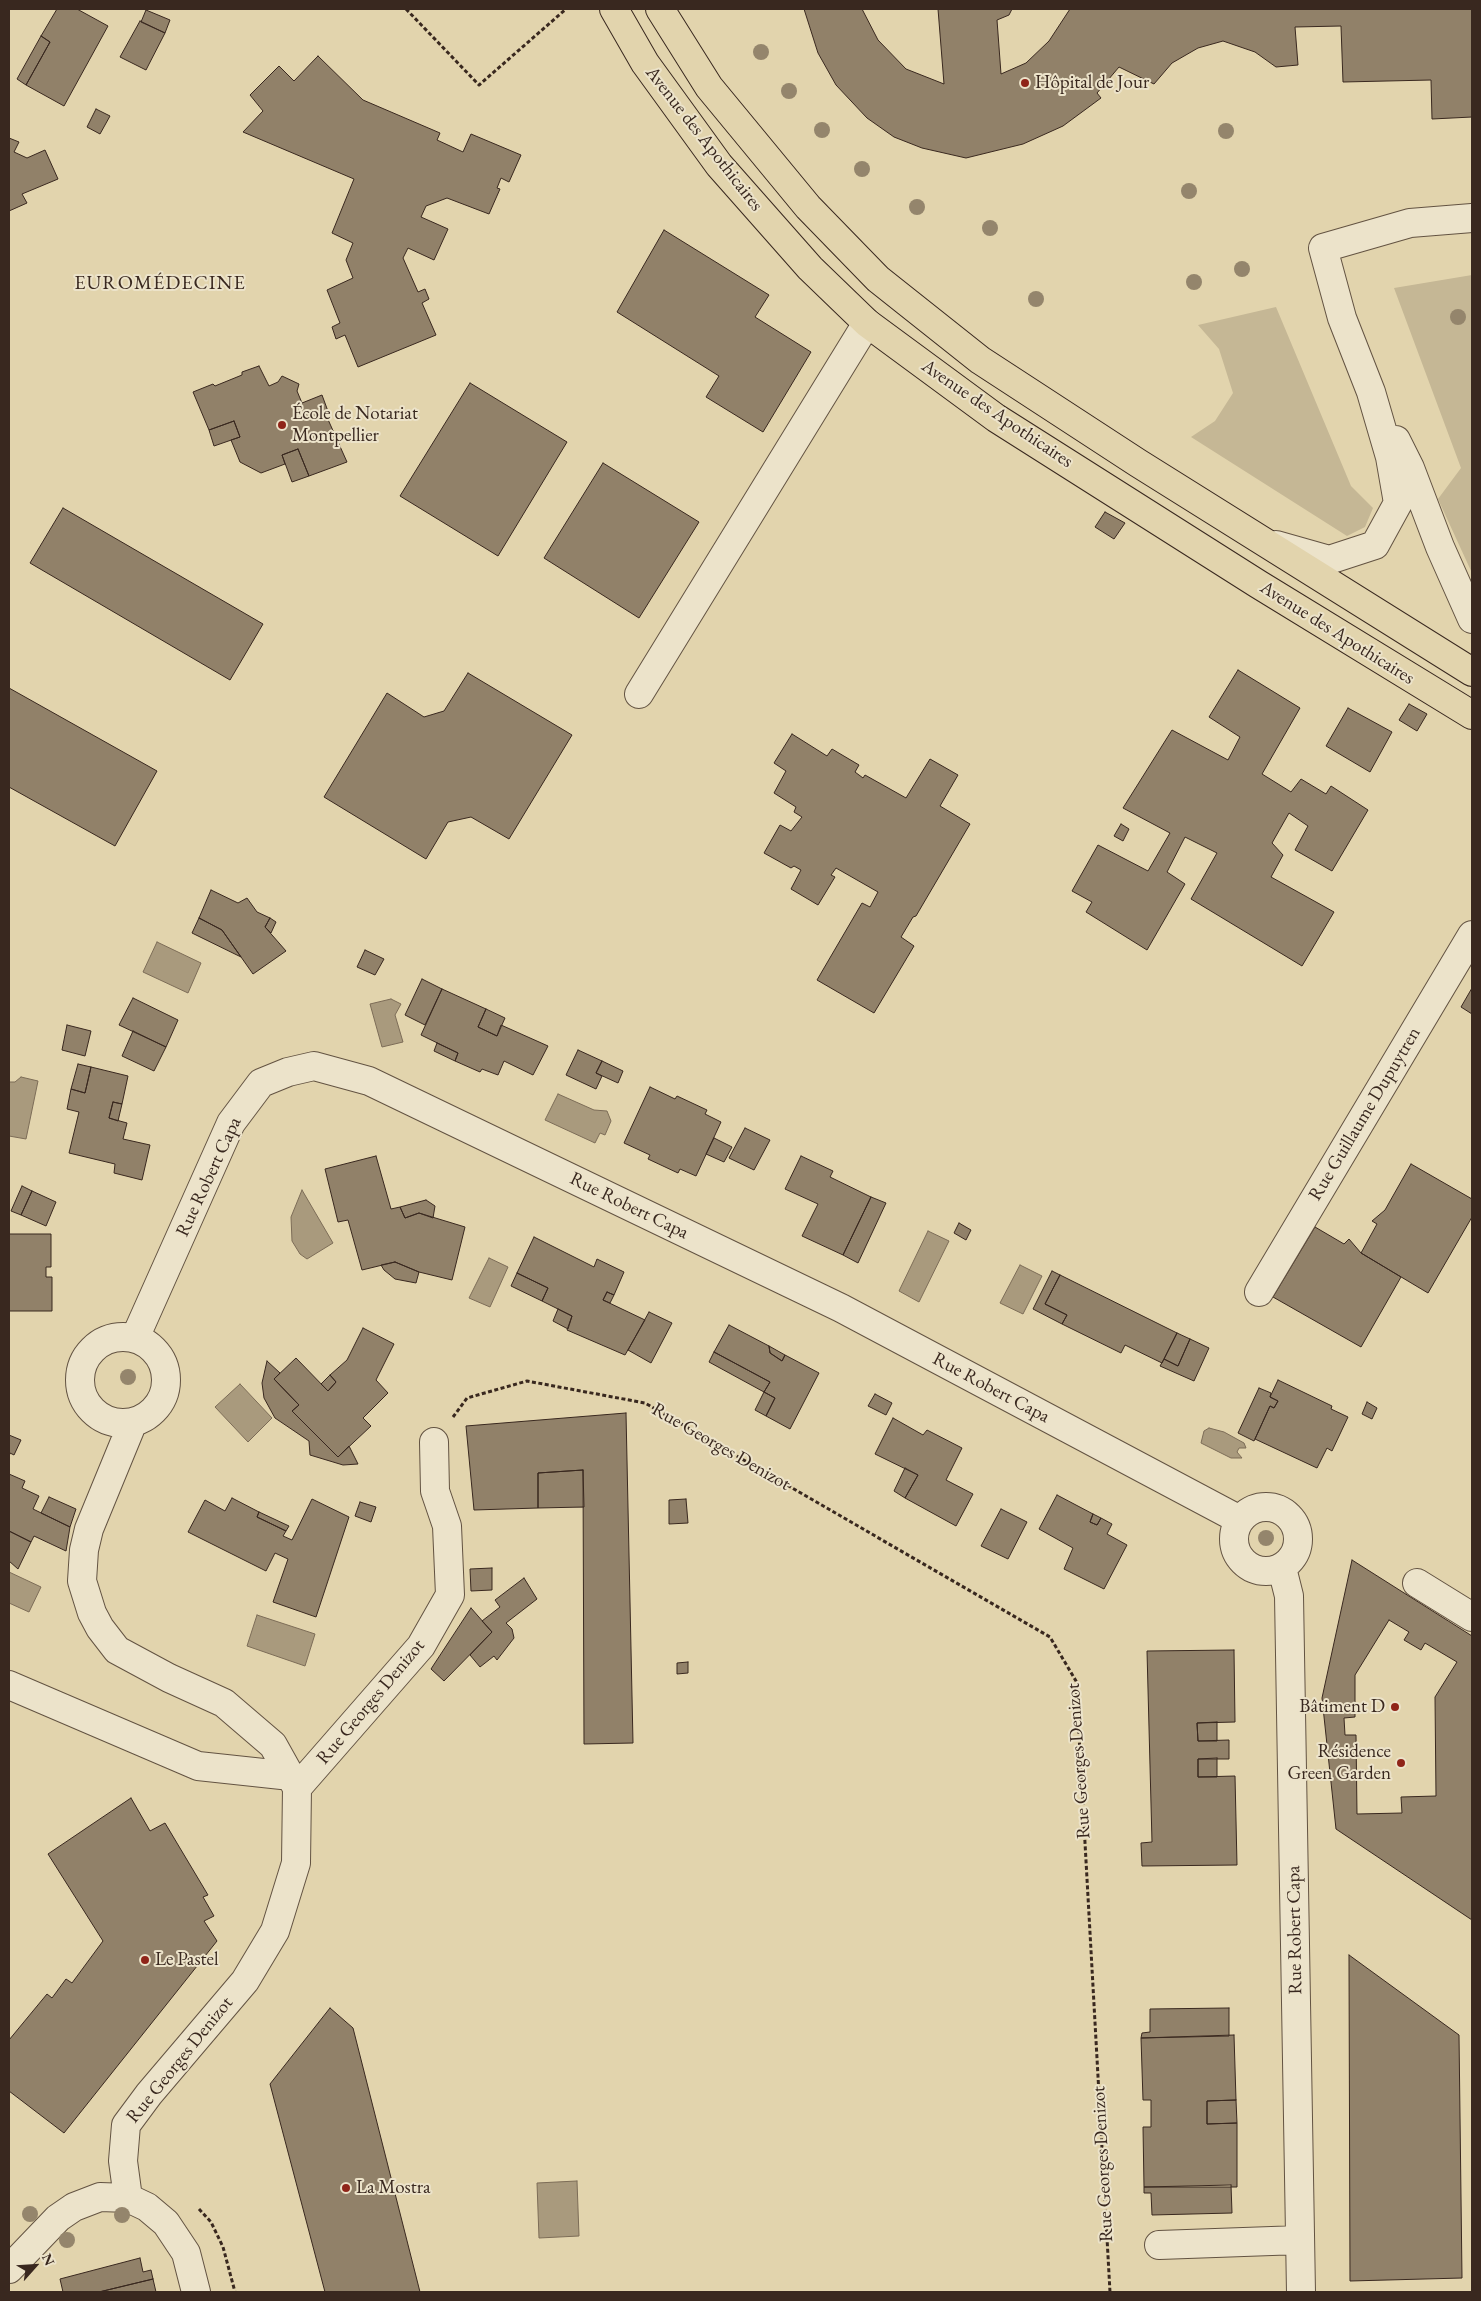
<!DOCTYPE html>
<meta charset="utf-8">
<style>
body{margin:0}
#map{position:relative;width:1481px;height:2301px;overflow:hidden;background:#e2d4ad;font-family:"EB Garamond",serif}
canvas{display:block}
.frame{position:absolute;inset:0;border:10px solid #39281f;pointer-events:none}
.north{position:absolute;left:10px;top:2241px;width:50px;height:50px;-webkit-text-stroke:4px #ece3ca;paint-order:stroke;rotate:64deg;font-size:14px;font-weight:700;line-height:20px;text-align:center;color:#39281f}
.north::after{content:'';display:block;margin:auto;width:18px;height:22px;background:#39281f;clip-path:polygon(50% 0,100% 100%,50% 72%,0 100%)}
</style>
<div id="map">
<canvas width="1481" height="2301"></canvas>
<div class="frame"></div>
<div class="north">N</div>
</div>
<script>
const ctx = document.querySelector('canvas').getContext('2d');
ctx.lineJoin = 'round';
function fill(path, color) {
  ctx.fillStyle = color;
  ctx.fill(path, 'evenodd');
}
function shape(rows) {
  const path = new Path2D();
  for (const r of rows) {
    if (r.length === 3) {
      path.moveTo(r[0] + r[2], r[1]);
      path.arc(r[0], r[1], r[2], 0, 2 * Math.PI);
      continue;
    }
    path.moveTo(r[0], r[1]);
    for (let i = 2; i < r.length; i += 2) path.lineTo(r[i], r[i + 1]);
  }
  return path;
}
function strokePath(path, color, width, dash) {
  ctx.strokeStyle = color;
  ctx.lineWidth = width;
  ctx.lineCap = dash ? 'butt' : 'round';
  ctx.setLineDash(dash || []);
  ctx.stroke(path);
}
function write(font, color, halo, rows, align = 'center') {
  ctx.font = font + ' "EB Garamond",serif';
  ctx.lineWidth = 4;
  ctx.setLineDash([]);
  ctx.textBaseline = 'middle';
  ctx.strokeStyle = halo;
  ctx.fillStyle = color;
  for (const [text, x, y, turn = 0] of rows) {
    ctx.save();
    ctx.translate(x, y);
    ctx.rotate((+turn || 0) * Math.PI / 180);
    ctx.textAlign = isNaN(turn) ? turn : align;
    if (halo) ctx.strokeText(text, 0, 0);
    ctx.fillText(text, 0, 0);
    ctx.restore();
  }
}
const green = shape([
 [1472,275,1472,573,1438,499,1461,468,1394,288],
 [1276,307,1351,486,1373,508,1365,527,1347,536,1191,437,1215,421,1233,393,1219,349,1198,325]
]);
const water = shape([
 [157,942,201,963,188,993,143,972,157,942],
 [391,999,401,1004,395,1015,403,1042,382,1047,370,1004,391,999],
 [21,1077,38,1081,26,1139,9,1136,9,1082,15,1082,21,1077],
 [558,1094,594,1110,607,1111,611,1121,605,1135,600,1133,595,1143,545,1120,558,1094],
 [302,1190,333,1243,307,1259,300,1254,292,1241,291,1217,302,1190],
 [928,1231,949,1241,919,1302,899,1291,928,1231],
 [489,1258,508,1267,490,1307,469,1298,489,1258],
 [1020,1265,1042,1276,1023,1314,1000,1303,1020,1265],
 [240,1384,272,1418,248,1442,215,1407,240,1384],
 [1209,1428,1224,1432,1244,1443,1246,1448,1239,1448,1237,1452,1242,1458,1231,1458,1201,1443,1204,1431,1209,1428],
 [9,1572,41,1587,29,1612,9,1603,9,1572],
 [257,1615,315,1634,305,1666,247,1646,257,1615],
 [577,2181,579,2236,539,2238,537,2183,577,2181]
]);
const building = shape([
 [57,9,77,9,108,26,64,106,26,85,50,42,41,36,57,9],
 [804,9,862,9,878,40,906,69,944,84,938,9,1012,9,1009,15,997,20,1001,74,1026,63,1049,41,1070,9,1472,9,1472,117,1432,119,1431,80,1343,82,1341,26,1295,27,1298,65,1276,67,1255,52,1223,41,1198,48,1172,63,1154,84,1119,67,1097,93,1101,98,1063,126,1023,144,966,158,922,148,894,137,867,118,836,85,818,53,804,9],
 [146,10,170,20,165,33,141,22,146,10],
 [140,21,165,33,146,70,120,57,140,21],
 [41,36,50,42,26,85,17,79,41,36],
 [318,56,363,100,440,133,437,140,463,152,471,134,521,155,509,182,501,178,497,188,500,189,489,214,447,198,426,206,421,217,448,229,434,260,408,248,403,258,418,292,425,289,429,299,422,303,436,335,358,367,345,335,336,339,332,327,340,323,327,290,353,278,346,260,353,243,332,233,354,179,243,132,263,111,250,95,279,66,294,81,318,56],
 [96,109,110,116,100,134,87,127,96,109],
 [9,138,19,142,14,152,27,158,45,150,58,179,22,194,27,203,9,211,9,138],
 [664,230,769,295,755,317,811,352,763,432,706,397,719,376,617,312,664,230],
 [259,366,269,386,278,382,282,376,299,384,297,391,302,403,322,395,329,414,326,415,347,462,309,476,298,449,282,455,285,464,261,473,240,462,231,440,240,437,234,421,209,430,193,392,213,384,215,386,242,375,242,372,259,366],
 [470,383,567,442,498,556,400,496,470,383],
 [234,421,240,437,214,446,209,430,234,421],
 [298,449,309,476,292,482,282,455,298,449],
 [603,463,699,522,639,618,544,558,603,463],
 [63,508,263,624,230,680,30,563,63,508],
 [1105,512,1125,523,1114,539,1095,527,1105,512],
 [1238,670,1300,708,1262,774,1291,792,1301,779,1326,794,1331,786,1368,810,1332,871,1295,850,1308,826,1289,813,1272,843,1283,855,1271,877,1334,912,1302,966,1191,899,1217,853,1185,837,1167,872,1185,884,1147,950,1086,912,1092,902,1072,891,1098,845,1148,871,1170,833,1123,808,1172,730,1228,760,1240,737,1209,717,1238,670],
 [468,673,572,735,509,839,471,817,448,822,426,859,324,797,387,693,424,717,444,711,468,673],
 [9,688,157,771,115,846,9,787,9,688],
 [1409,704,1427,714,1417,731,1399,720,1409,704],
 [1348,708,1392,732,1370,772,1326,746,1348,708],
 [792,734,827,756,832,749,859,765,855,772,863,778,865,775,906,798,930,759,958,775,940,806,970,824,916,916,913,917,901,937,914,946,874,1013,817,980,862,903,870,907,878,892,836,868,831,875,835,877,818,905,791,889,801,870,794,866,791,868,764,853,780,825,791,831,802,817,794,812,796,807,774,793,786,771,774,763,792,734],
 [1121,824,1129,829,1123,841,1114,836,1121,824],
 [211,890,238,903,247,898,257,912,270,918,265,927,286,951,253,974,222,930,199,918,211,890],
 [199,918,222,930,241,957,192,933,199,918],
 [270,918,276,922,271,933,265,927,270,918],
 [365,950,384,959,375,975,357,967,365,950],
 [422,979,442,989,425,1025,405,1015,422,979],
 [1472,988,1472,1014,1461,1007,1472,988],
 [442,989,486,1009,478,1027,497,1036,501,1025,548,1046,533,1075,504,1061,498,1075,482,1069,480,1072,455,1061,458,1053,421,1035,442,989],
 [133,998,178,1020,166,1047,119,1025,133,998],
 [486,1009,505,1018,497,1036,478,1027,486,1009],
 [67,1025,91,1031,85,1056,62,1050,67,1025],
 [133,1031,166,1047,154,1071,122,1056,133,1031],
 [437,1043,458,1053,455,1061,434,1051,437,1043],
 [578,1050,602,1061,596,1073,602,1076,596,1089,566,1075,578,1050],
 [602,1061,623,1071,618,1083,596,1073,602,1061],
 [78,1064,91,1067,85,1093,71,1089,78,1064],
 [91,1067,128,1076,122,1104,113,1102,109,1118,127,1123,123,1139,150,1145,142,1180,114,1173,115,1164,69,1153,79,1112,67,1109,71,1089,85,1093,91,1067],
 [650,1087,675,1099,677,1096,707,1110,705,1114,721,1122,696,1176,680,1169,678,1173,648,1159,650,1155,624,1143,650,1087],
 [113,1102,122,1104,118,1121,109,1118,113,1102],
 [745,1128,770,1140,754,1170,729,1158,745,1128],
 [714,1138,732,1147,724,1162,706,1154,714,1138],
 [376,1156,391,1209,400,1207,405,1218,419,1213,465,1227,452,1280,419,1272,395,1262,362,1270,348,1220,338,1222,325,1169,376,1156],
 [801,1156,833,1171,830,1177,871,1197,843,1255,802,1236,818,1204,785,1189,801,1156],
 [1411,1164,1472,1199,1472,1217,1428,1293,1361,1253,1377,1224,1372,1221,1385,1210,1411,1164],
 [22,1186,32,1191,21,1215,11,1211,22,1186],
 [32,1191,56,1202,46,1226,21,1215,32,1191],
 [871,1197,886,1203,858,1263,843,1255,871,1197],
 [426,1200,435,1206,433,1218,419,1213,405,1218,400,1207,426,1200],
 [959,1223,971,1230,966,1240,954,1233,959,1223],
 [1315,1227,1344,1244,1349,1239,1361,1253,1401,1277,1361,1347,1273,1297,1315,1227],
 [9,1234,51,1234,51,1267,46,1267,46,1277,52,1277,52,1311,9,1311,9,1234],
 [534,1237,594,1267,597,1259,624,1272,614,1295,607,1292,603,1300,645,1320,625,1355,567,1330,572,1316,542,1301,548,1288,517,1273,534,1237],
 [395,1262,419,1272,416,1283,395,1279,384,1270,381,1265,395,1262],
 [1052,1271,1060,1275,1045,1304,1067,1315,1062,1324,1033,1309,1052,1271],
 [517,1273,548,1288,542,1301,511,1286,517,1273],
 [1060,1275,1177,1333,1162,1363,1125,1345,1121,1353,1062,1324,1067,1315,1045,1304,1060,1275],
 [607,1292,614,1295,610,1303,603,1300,607,1292],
 [558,1309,572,1316,568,1329,553,1321,558,1309],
 [649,1312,672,1323,651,1363,628,1350,649,1312],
 [729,1325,769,1346,770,1353,782,1361,785,1355,819,1373,790,1429,766,1416,775,1398,764,1392,770,1382,714,1352,729,1325],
 [363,1328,394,1344,376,1380,388,1393,363,1418,371,1426,338,1457,292,1411,299,1405,274,1379,296,1358,328,1391,336,1382,330,1375,347,1360,363,1328],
 [1177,1333,1190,1339,1178,1366,1164,1359,1177,1333],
 [1190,1339,1209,1348,1194,1381,1160,1366,1164,1359,1178,1366,1190,1339],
 [769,1346,785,1355,782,1361,770,1353,769,1346],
 [714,1352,770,1382,764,1392,709,1362,714,1352],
 [267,1361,280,1373,274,1379,299,1405,292,1411,338,1457,349,1446,358,1464,343,1465,310,1455,309,1441,275,1418,264,1398,262,1383,267,1361],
 [330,1375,336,1382,328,1391,321,1384,330,1375],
 [1278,1380,1332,1406,1331,1409,1348,1417,1332,1451,1327,1448,1317,1468,1255,1439,1270,1406,1274,1408,1278,1401,1270,1397,1278,1380],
 [1259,1388,1271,1393,1270,1397,1278,1401,1274,1408,1270,1406,1254,1441,1238,1433,1259,1388],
 [764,1392,775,1398,766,1416,755,1410,764,1392],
 [875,1394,892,1403,886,1415,868,1406,875,1394],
 [1367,1402,1377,1408,1372,1419,1362,1414,1367,1402],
 [626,1413,633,1743,584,1744,583,1470,538,1473,538,1508,474,1510,466,1426,626,1413],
 [893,1418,923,1435,927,1430,962,1448,946,1480,973,1494,956,1526,905,1498,918,1475,875,1454,893,1418],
 [9,1435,21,1440,14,1455,10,1453,9,1457,9,1435],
 [905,1468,918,1475,905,1498,894,1491,905,1468],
 [583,1470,584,1507,538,1508,538,1473,583,1470],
 [9,1474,25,1481,22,1488,39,1496,33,1509,70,1527,66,1551,34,1536,31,1542,9,1531,9,1474],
 [1057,1495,1093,1514,1090,1522,1097,1525,1101,1518,1112,1524,1107,1534,1127,1545,1104,1589,1064,1569,1073,1548,1039,1529,1057,1495],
 [49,1497,76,1509,70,1527,41,1513,49,1497],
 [232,1498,259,1512,257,1517,286,1531,283,1536,292,1540,312,1499,349,1517,316,1617,273,1602,288,1559,275,1553,266,1571,188,1532,205,1500,225,1511,232,1498],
 [686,1499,688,1523,669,1524,669,1500,686,1499],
 [360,1502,376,1507,371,1522,355,1516,360,1502],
 [1001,1509,1027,1522,1008,1559,981,1546,1001,1509],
 [259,1512,289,1526,286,1531,257,1517,259,1512],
 [1093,1514,1101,1518,1097,1525,1090,1522,1093,1514],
 [9,1531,31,1542,18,1569,9,1561,9,1531],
 [1352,1560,1472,1636,1472,1920,1336,1829,1322,1698,1352,1560],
 [492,1568,492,1590,471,1591,470,1569,492,1568],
 [524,1578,537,1599,506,1623,512,1629,514,1638,497,1660,494,1656,480,1667,470,1655,492,1632,482,1621,500,1607,495,1600,524,1578],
 [471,1608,492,1632,444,1681,431,1669,471,1608],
 [1389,1620,1409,1632,1404,1640,1421,1650,1425,1643,1457,1662,1435,1697,1436,1796,1401,1797,1402,1813,1357,1814,1356,1735,1345,1735,1344,1718,1355,1717,1355,1675,1389,1620],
 [1234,1650,1235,1722,1197,1723,1198,1741,1229,1740,1229,1759,1198,1759,1198,1777,1235,1776,1237,1865,1142,1866,1141,1843,1152,1842,1147,1651,1234,1650],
 [688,1662,688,1673,677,1674,677,1663,688,1662],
 [1217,1722,1217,1741,1198,1741,1197,1723,1217,1722],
 [1217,1758,1217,1777,1198,1777,1198,1759,1217,1758],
 [131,1798,150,1831,165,1823,208,1895,203,1897,214,1916,204,1921,217,1941,64,2133,9,2091,9,2040,47,1994,52,1998,66,1979,72,1983,103,1941,48,1854,131,1798],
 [1349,1955,1459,2035,1462,2278,1350,2281,1349,1955],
 [330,2008,353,2028,420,2292,325,2292,270,2084,330,2008],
 [1229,2008,1229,2036,1141,2038,1142,2033,1150,2032,1150,2009,1229,2008],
 [1234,2035,1236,2100,1207,2101,1207,2124,1237,2123,1237,2187,1144,2187,1143,2127,1151,2127,1151,2100,1143,2100,1141,2038,1234,2035],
 [1236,2100,1237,2123,1207,2124,1207,2101,1236,2100],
 [1231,2185,1232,2213,1152,2215,1151,2193,1144,2193,1144,2187,1231,2185],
 [140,2258,143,2272,151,2270,153,2279,99,2292,63,2292,60,2279,140,2258],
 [153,2279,156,2292,99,2292,153,2279]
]);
const path = shape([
 [406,9,479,85,566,9],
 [453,1417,467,1398,527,1381,645,1403,1050,1637,1076,1681,1110,2292],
 [199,2209,211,2222,223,2247,235,2292]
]);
const minor = shape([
 [1396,440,1410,468,1440,547,1472,619],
 [1276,545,1329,560,1375,545,1398,503,1390,457,1371,392,1342,318,1323,248,1410,223,1472,218],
 [639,694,867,323],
 [1259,1292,1472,935],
 [123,1380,43],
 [135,1338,231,1123,261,1083,288,1072,314,1066,369,1081,841,1308,1240,1520],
 [133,1422,89,1529,84,1550,82,1581,92,1613,100,1628,117,1650,169,1678,224,1703,273,1745,297,1788],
 [1266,1539,32],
 [1282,1568,1289,1596,1301,2292],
 [1417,1583,1472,1617],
 [9,1685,198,1766,291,1776],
 [128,2198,123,2161,126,2125,149,2094,245,1981,275,1931,296,1863,297,1788,421,1646,450,1595,447,1526,435,1491,434,1442],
 [1159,2245,1300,2240],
 [9,2269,58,2218,74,2207,100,2197,128,2198,147,2207,166,2223,186,2253,196,2292]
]);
const major = shape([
 [614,9,645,63,719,165,810,268,867,323,996,418,1258,584,1472,715],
 [660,9,709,87,808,207,878,279,980,360,1138,463,1472,672]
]);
const trees = [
 [761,52],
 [789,91],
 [822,130],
 [1226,131],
 [862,169],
 [1189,191],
 [917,207],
 [990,228],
 [1242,269],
 [1194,282],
 [1036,299],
 [1458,317],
 [128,1377],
 [1266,1538],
 [30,2214],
 [122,2215],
 [67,2240]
];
const markers = [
 [1025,83,5,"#8f2418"],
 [282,425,5,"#8f2418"],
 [1395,1707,5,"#8f2418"],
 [1401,1763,5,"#8f2418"],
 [145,1960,5,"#8f2418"],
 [346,2188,5,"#8f2418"]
];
const poiNames = [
 ["Hôpital de Jour",1035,83],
 ["École de Notariat",292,414],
 ["Montpellier",292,436],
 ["Bâtiment D",1385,1707,"right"],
 ["Résidence",1391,1752,"right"],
 ["Green Garden",1391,1774,"right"],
 ["Le Pastel",155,1960],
 ["La Mostra",356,2188]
];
const streetNames = [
 ["Avenue des Apothicaires",704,139,52],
 ["Avenue des Apothicaires",997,414,34],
 ["Avenue des Apothicaires",1337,633,32],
 ["Rue Guillaume Dupuytren",1365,1114,-59],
 ["Rue Robert Capa",209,1177,-65],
 ["Rue Robert Capa",629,1206,26],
 ["Rue Robert Capa",991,1388,28],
 ["Rue Georges Denizot",721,1447,30],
 ["Rue Georges Denizot",371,1702,-50],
 ["Rue Georges Denizot",1079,1761,-94],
 ["Rue Robert Capa",1295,1930,-91],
 ["Rue Georges Denizot",180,2060,-51],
 ["Rue Georges Denizot",1103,2164,-93]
];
const neighbourhoodNames = [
 ["EUROMÉDECINE",160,284]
];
fill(green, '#c5b795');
fill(water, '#a99a7d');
strokePath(water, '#7c6c57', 1);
fill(building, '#918169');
strokePath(building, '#39281f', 1);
strokePath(minor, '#635342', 30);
strokePath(major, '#39281f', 30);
strokePath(path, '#39281f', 3, [4, 2.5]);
strokePath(minor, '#ece3ca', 28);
strokePath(major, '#e2d4ad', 28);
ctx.fillStyle = '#94856c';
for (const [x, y] of trees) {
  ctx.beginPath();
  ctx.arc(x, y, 8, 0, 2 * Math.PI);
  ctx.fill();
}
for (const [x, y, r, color] of markers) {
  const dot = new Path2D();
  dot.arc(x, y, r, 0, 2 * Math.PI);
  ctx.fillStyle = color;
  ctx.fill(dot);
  strokePath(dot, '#ece3ca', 2);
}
write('19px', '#39281f', '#ece3ca', poiNames, 'left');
write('19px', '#39281f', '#ece3ca', streetNames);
ctx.letterSpacing = '1px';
write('20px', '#39281f', '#ece3ca', neighbourhoodNames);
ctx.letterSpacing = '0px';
</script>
